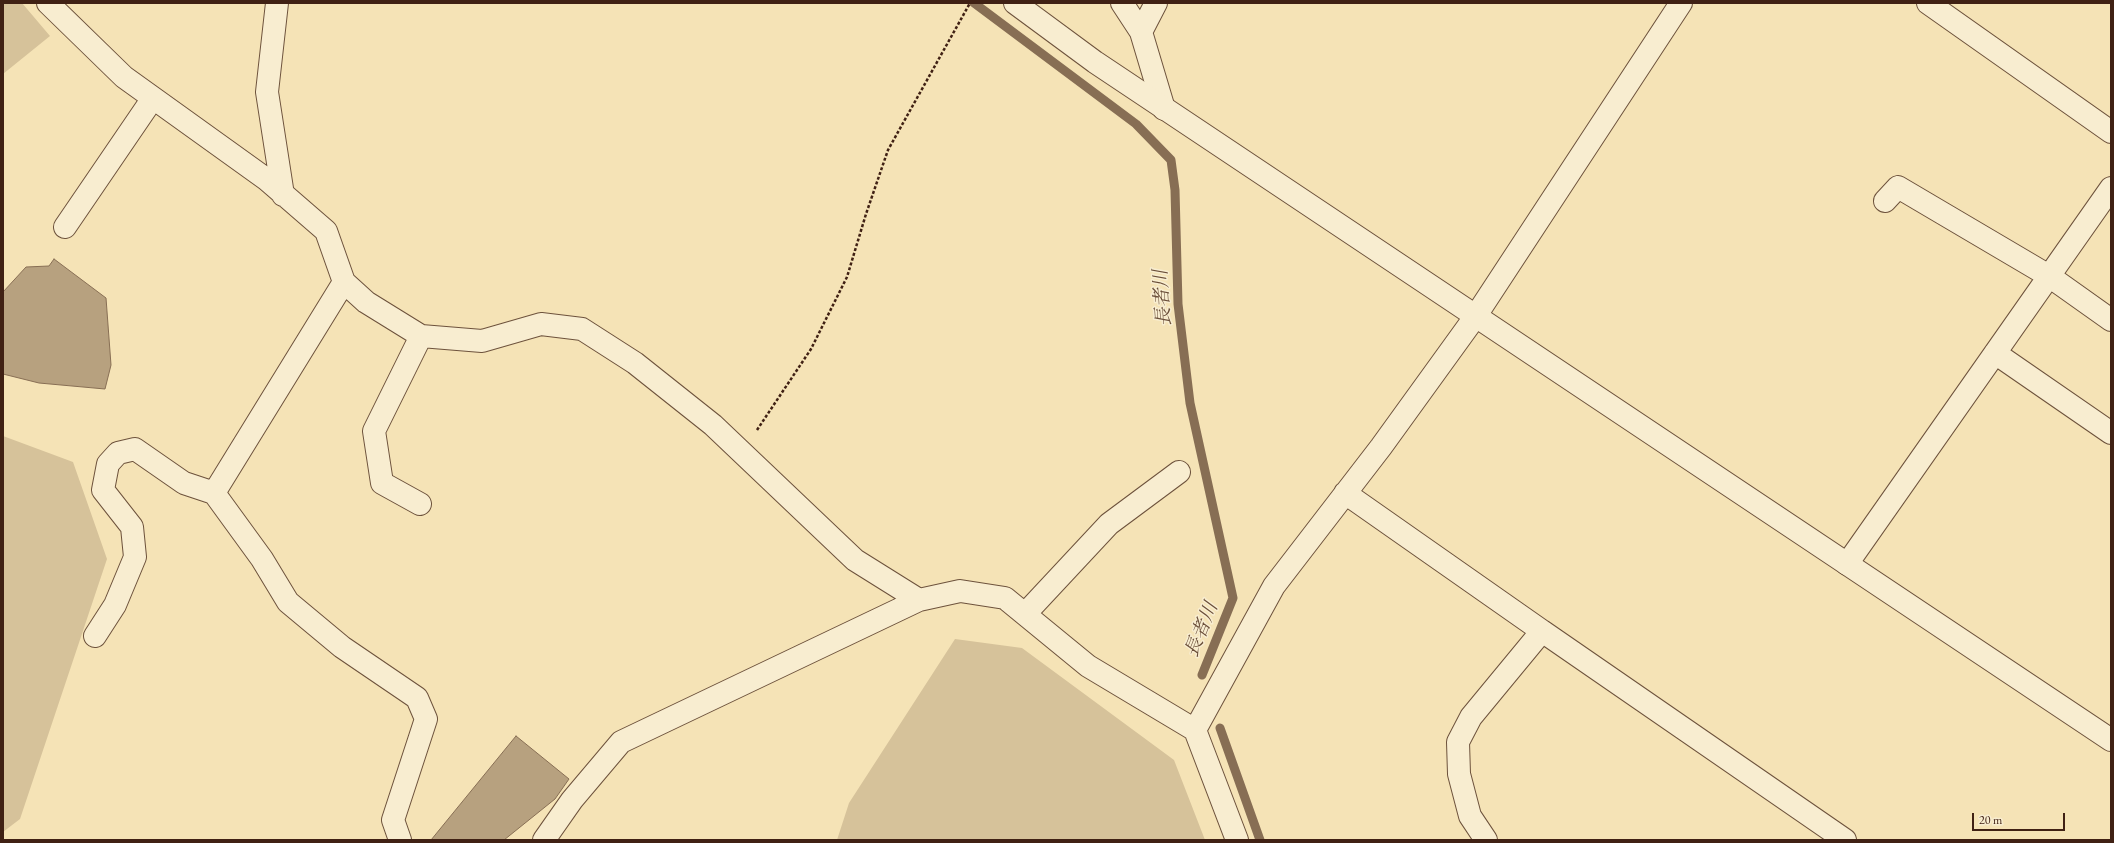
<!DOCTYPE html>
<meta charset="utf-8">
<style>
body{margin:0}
#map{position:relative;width:2114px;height:843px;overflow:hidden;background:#f5e3b6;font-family:"EB Garamond",serif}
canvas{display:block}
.frame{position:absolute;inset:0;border:4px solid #402114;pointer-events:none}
.scale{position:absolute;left:1972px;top:813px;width:93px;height:18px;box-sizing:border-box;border:2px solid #402114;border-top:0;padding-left:5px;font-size:12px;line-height:14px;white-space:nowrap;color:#402114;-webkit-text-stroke:3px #f8edd0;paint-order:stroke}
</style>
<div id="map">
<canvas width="2114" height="843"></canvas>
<div class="frame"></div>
<div class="scale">20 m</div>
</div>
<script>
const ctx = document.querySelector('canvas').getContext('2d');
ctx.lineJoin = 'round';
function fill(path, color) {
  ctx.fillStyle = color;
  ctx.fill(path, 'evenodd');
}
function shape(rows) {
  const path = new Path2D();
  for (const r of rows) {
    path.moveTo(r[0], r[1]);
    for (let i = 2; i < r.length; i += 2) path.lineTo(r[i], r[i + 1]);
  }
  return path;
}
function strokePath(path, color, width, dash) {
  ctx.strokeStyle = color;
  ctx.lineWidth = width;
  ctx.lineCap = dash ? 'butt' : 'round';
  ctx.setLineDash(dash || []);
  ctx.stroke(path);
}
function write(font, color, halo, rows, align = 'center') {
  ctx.font = font + ' "EB Garamond","Noto Serif JP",serif';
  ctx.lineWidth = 3;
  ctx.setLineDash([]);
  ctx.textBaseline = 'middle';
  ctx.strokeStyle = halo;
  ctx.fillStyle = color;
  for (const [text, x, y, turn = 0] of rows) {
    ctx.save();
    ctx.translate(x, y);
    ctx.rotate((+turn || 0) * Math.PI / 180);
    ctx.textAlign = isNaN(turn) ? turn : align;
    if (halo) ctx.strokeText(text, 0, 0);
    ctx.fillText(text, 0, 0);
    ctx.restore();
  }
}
const green = shape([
 [3,3,22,3,50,36,3,74],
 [3,436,73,462,107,559,20,819,3,832],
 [955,639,1022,648,1174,760,1205,840,837,840,849,803]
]);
const water = shape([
 [54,259,106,298,111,365,105,389,39,383,3,374,3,292,26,267,49,266,54,259],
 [516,736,569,779,555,799,504,840,431,840,516,736]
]);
const stream = shape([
 [974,3,1136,124,1171,160,1175,190,1178,304,1190,403,1233,598,1202,675],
 [1220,728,1260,840]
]);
const path = shape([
 [757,430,811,349,847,277,866,214,888,150,970,3]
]);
const minor = shape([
 [48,3,124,77,266,179,326,231,344,282,366,302,421,336,482,341,541,324,582,329,635,363,713,425,855,560,919,600,960,591,1005,598,1088,666,1195,730,1237,840],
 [277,3,267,92,283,195],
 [1122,3,1141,32,1164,109],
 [1928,3,2111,132],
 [1141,32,1156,3],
 [1885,201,1898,187,2049,276,2111,320],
 [65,227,153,98],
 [344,282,214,493,262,559,288,602,342,647,417,698,426,719,393,820,400,840],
 [1995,353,2111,433],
 [1345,493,1542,631,1471,717,1458,742,1459,774,1470,816,1486,840],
 [420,504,382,483,374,431,421,336],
 [1847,564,2111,188],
 [1025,614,1109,524,1179,472],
 [1542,631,1845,840],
 [95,636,115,605,135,557,132,527,103,490,108,464,118,453,135,449,184,483,214,493],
 [1195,730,1274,586,1381,447,1475,317,1681,3],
 [544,840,572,800,621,742,919,600]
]);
const tertiary = shape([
 [1015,3,1095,62,2111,740]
]);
const waterNames = [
 ["長者川",1163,298,-94],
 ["長者川",1202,630,-68]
];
fill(green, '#d6c29a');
fill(water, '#b7a17f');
strokePath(water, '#876e54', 1);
strokePath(stream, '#876e54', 9);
strokePath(minor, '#6d523c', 24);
strokePath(tertiary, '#6d523c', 24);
strokePath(path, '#402114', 2.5, [3, 2]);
strokePath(minor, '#f8edd0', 22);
strokePath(tertiary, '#f8edd0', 22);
write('italic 19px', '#6a4e39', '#f8edd0', waterNames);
</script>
